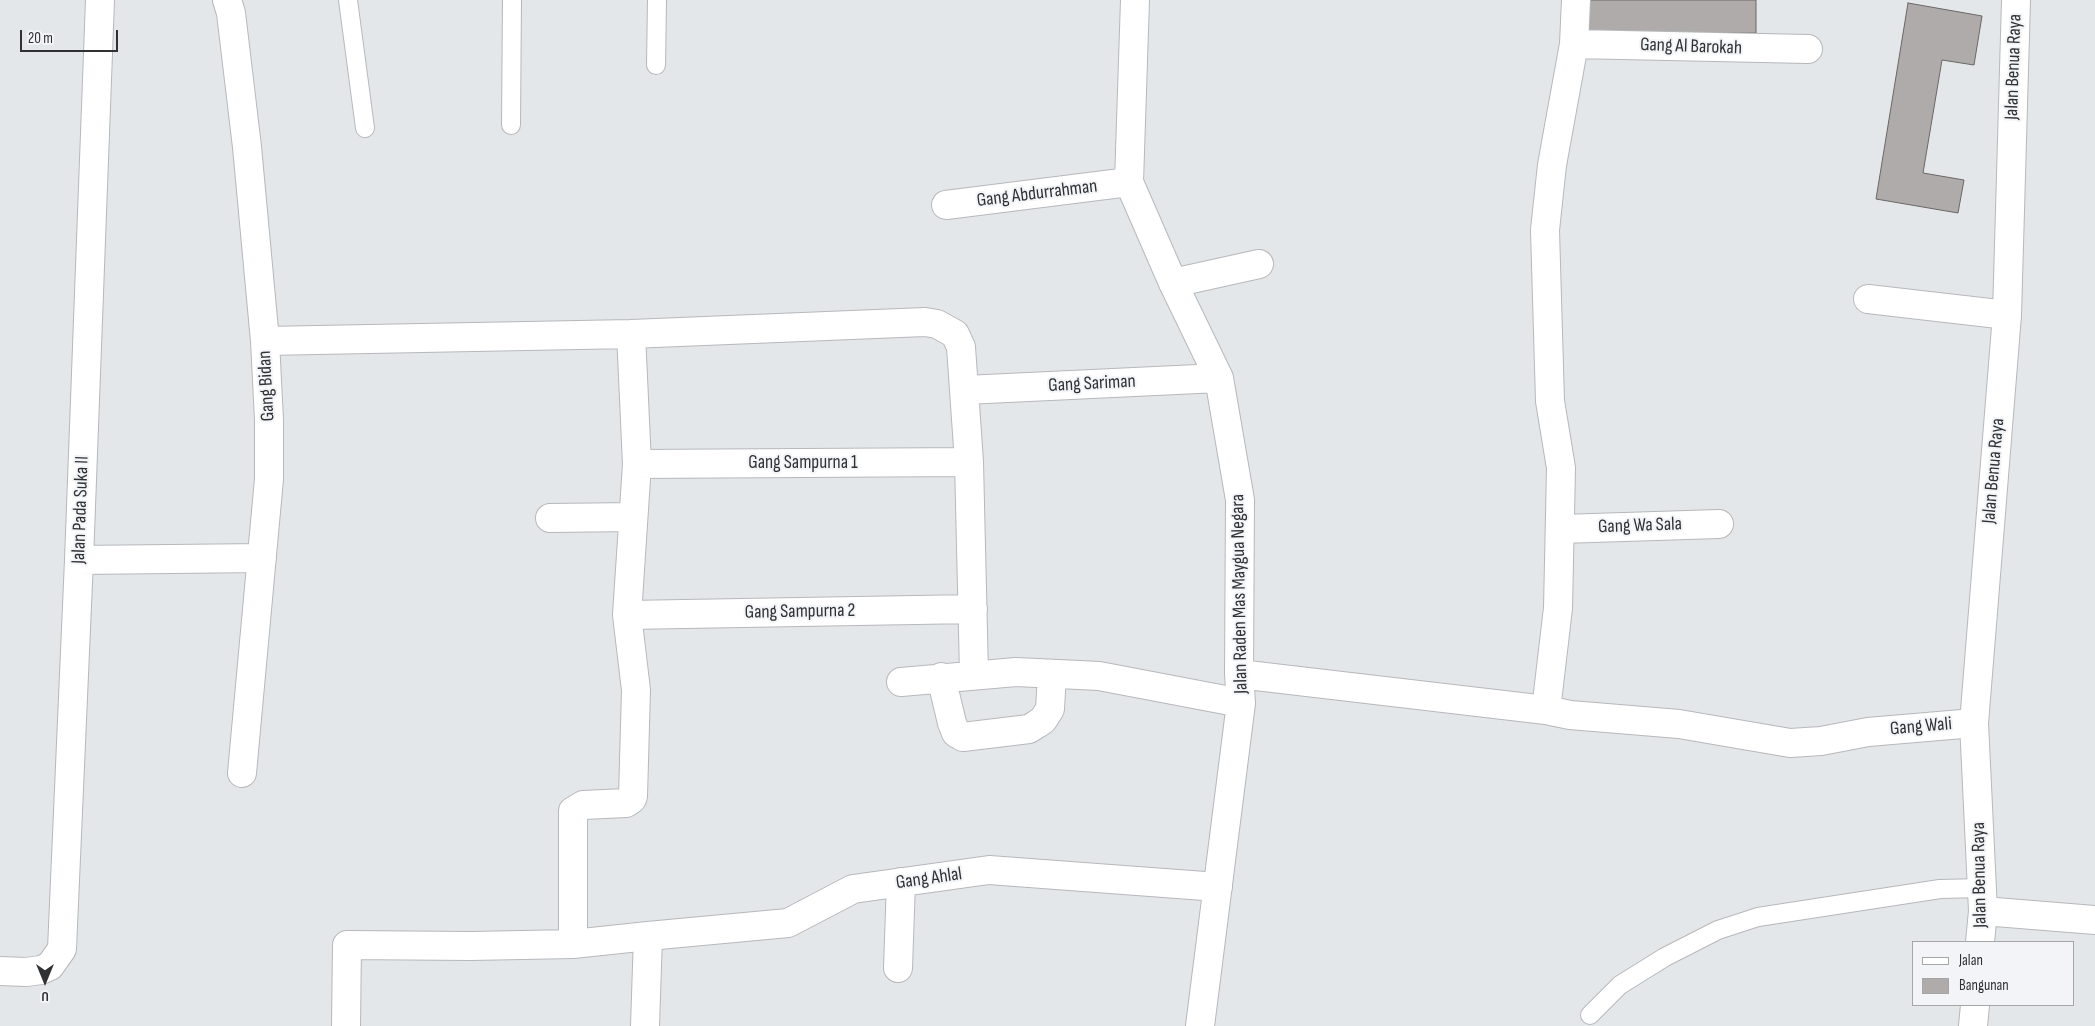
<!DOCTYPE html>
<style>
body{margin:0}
#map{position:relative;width:2095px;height:1026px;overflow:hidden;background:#e4e7ea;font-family:"Sofia Sans Condensed",sans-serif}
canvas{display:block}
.legend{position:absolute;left:1912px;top:941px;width:162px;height:65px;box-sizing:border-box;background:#f2f4f7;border:1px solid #a4a6a8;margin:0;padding:6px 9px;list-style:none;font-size:15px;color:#303132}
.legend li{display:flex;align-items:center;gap:10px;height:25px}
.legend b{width:25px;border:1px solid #a4a6a8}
.north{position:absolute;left:20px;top:956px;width:50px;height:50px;-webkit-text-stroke:4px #f2f4f7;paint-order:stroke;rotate:180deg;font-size:14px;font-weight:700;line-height:20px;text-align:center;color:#303132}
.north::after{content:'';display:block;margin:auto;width:18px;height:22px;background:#303132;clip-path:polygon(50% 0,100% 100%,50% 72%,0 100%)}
.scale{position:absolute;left:20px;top:30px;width:98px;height:22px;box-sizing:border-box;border:2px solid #303132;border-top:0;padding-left:6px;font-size:15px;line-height:18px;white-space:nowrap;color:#303132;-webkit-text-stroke:4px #f2f4f7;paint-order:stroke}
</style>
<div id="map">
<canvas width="2095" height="1026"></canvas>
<ul class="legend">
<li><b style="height:6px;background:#fff"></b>Jalan</li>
<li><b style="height:14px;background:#aeabaa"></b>Bangunan</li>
</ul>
<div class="north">U</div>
<div class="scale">20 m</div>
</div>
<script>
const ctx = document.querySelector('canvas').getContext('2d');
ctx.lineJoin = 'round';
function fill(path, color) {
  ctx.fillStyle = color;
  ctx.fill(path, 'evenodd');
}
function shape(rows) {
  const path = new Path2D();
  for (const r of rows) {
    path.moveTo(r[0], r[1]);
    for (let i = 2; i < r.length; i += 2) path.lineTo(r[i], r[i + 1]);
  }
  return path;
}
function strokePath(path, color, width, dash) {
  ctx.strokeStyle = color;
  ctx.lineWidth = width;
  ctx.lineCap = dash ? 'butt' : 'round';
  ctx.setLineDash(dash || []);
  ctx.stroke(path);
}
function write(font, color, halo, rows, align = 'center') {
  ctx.font = font + ' "Sofia Sans Condensed",sans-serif';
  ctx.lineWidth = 4;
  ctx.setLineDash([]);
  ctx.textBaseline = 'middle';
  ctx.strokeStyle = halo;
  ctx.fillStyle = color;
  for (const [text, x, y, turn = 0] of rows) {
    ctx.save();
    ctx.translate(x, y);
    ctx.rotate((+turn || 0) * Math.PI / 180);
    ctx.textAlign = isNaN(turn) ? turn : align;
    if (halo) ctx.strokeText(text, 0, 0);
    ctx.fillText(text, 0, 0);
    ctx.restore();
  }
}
const building = shape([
 [1583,0,1756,0,1756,33,1583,33,1583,0],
 [1908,3,1982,16,1974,65,1942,60,1923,173,1964,180,1958,213,1876,199,1908,3]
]);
const lane = shape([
 [348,0,365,128],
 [656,65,657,0],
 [511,125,512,0],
 [1590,1015,1620,985,1665,957,1718,930,1758,917,1940,889,1982,888]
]);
const street = shape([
 [227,0,231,13,247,147,265,341,269,420,269,479,242,773],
 [1135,0,1129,182,1173,283,1219,378,1240,500,1239,674,1241,703,1200,1026],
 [1574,44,1808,49],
 [946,205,1129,182],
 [1173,283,1259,264],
 [1868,299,2007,315],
 [631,334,637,464,627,615,636,690,633,796,632,799,626,803,583,805,573,811,573,944,648,936,645,1026],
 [265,341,631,334,925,322,937,324,955,334,961,347,969,462,974,674],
 [965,390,1219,378],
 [637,464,969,462],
 [550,518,633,517],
 [1561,529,1719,524],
 [79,560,262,558],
 [627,615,973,609],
 [1239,674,1546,710,1570,715,1679,724,1790,743,1821,741,1868,732,1974,723],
 [941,677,952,723,956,733,963,737,1029,729,1037,724,1043,720,1050,709,1052,674],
 [901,682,1016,672,1079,675,1099,676,1241,703],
 [1546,710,1558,608,1561,468,1550,401,1545,230,1552,165,1574,44,1576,0],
 [1983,911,2095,920],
 [648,936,788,923,853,889,989,870,1218,887],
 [898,968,901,882],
 [0,971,26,972,41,970,50,966,62,949,79,560,100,0],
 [346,1026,347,945,471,946,573,944]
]);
const secondary = shape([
 [1980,942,1983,911,1974,723,2007,315,2016,0],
 [1973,1026,1975,1005]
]);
const streetNames = [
 ["Gang Al Barokah",1691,47,2],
 ["Jalan Benua Raya",2014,67,-88],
 ["Gang Abdurrahman",1037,194,-7],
 ["Gang Sariman",1092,384,-3],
 ["Gang Bidan",267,386,-93],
 ["Gang Sampurna 1",803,463],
 ["Jalan Benua Raya",1994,471,-85],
 ["Jalan Pada Suka II",81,510,-88],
 ["Gang Wa Sala",1640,526,-2],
 ["Jalan Raden Mas Maygua Negara",1240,594,-91],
 ["Gang Sampurna 2",800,612,-1],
 ["Gang Wali",1921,727,-5],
 ["Jalan Benua Raya",1980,875,-91],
 ["Gang Ahlal",929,879,-8]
];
fill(building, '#aeabaa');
strokePath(building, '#6a6665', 1);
strokePath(lane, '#b6b8bb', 20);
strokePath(street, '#b6b8bb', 30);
strokePath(secondary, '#b6b8bb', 30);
strokePath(lane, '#fff', 18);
strokePath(street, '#fff', 28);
strokePath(secondary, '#fff', 28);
write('19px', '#303132', '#f2f4f7', streetNames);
</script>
